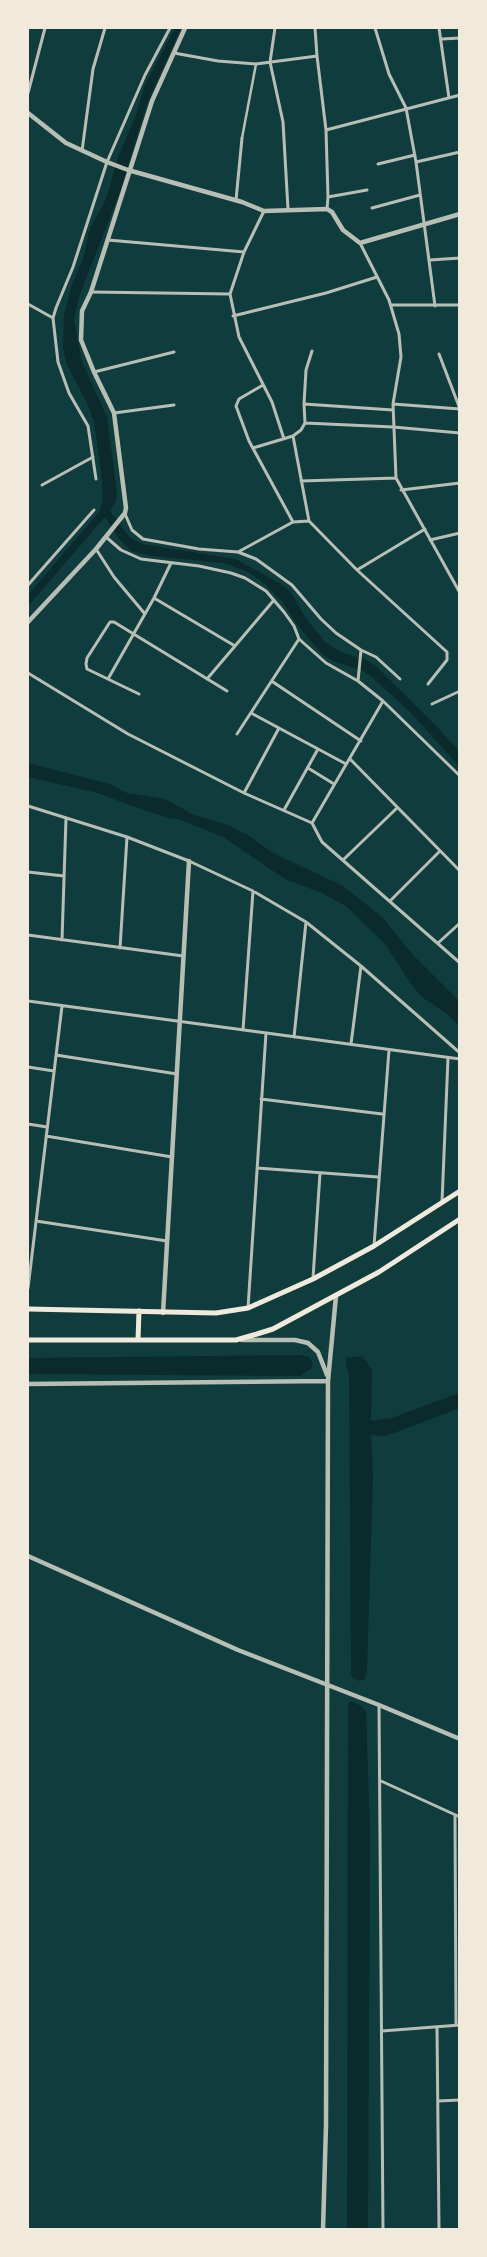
<!DOCTYPE html>
<style>
body{margin:0}
#map{position:relative;width:487px;height:2257px;overflow:hidden;background:#0f3d3e;font-family:"Varela Round",sans-serif}
canvas{display:block}
.frame{position:absolute;inset:0;border:29px solid #f1e9da;pointer-events:none}
</style>
<div id="map">
<canvas width="487" height="2257"></canvas>
<div class="frame"></div>
</div>
<script>
const ctx = document.querySelector('canvas').getContext('2d');
ctx.lineJoin = 'round';
function fill(path, color) {
  ctx.fillStyle = color;
  ctx.fill(path, 'evenodd');
}
function shape(rows) {
  const path = new Path2D();
  for (const r of rows) {
    path.moveTo(r[0], r[1]);
    for (let i = 2; i < r.length; i += 2) path.lineTo(r[i], r[i + 1]);
  }
  return path;
}
function strokePath(path, color, width, dash) {
  ctx.strokeStyle = color;
  ctx.lineWidth = width;
  ctx.lineCap = dash ? 'butt' : 'round';
  ctx.setLineDash(dash || []);
  ctx.stroke(path);
}
const water = shape([
 [175,28,181,28,147,104,120,192,80,294,74,319,82,362,107,417,117,494,115,504,110,511,130,538,142,544,236,559,284,586,292,594,305,617,326,643,343,653,366,660,376,666,438,728,459,751,459,766,411,713,372,677,363,671,336,662,323,655,298,626,282,601,260,580,248,572,224,563,151,556,132,551,120,540,105,517,28,606,28,595,99,512,103,501,102,479,94,422,87,403,67,365,63,348,64,316,71,287,84,256,89,231,106,199,119,154,135,118,145,85],
 [28,763,110,784,127,793,165,799,194,815,225,824,248,835,273,853,343,886,382,917,413,955,459,1001,459,1025,445,1012,426,1000,413,987,385,944,346,906,322,893,285,879,223,837,178,819,168,818,132,806,98,793,28,777],
 [302,1355,309,1357,312,1362,312,1368,300,1376,28,1374,28,1358],
 [362,1356,372,1370,371,1421,392,1418,459,1393,460,1408,394,1433,385,1436,371,1435,373,1475,367,1671,365,1679,359,1681,352,1677,351,1673,349,1373,346,1368,346,1358],
 [351,1701,361,1706,366,1712,370,1832,368,2230,347,2229,348,1703]
]);
const pedestrian = shape([
 [242,138,256,64]
]);
const minor = shape([
 [275,28,270,62,283,122,288,209],
 [315,28,317,56,326,130,328,197,327,209],
 [375,28,389,74,406,108,416,162,435,306],
 [439,28,449,98],
 [442,39,460,38],
 [174,53,218,61,256,64,317,56],
 [28,93,45,28],
 [326,130,460,95],
 [82,151,93,69,105,28],
 [416,162,460,152],
 [378,164,415,155],
 [328,197,367,190],
 [236,200,242,138],
 [372,208,420,195],
 [264,211,244,252,230,294,239,337,272,402,284,439],
 [108,240,244,252],
 [360,243,389,300,399,334,401,357,393,404,396,478,460,593],
 [430,260,460,258],
 [91,292,230,294],
 [28,304,53,318],
 [391,305,460,305],
 [233,316,326,293,377,277],
 [94,372,174,352],
 [263,385,239,399,236,406,249,441,293,522],
 [304,404,393,410],
 [393,404,460,409,439,354],
 [114,413,174,405],
 [305,423,304,404,306,370,312,351],
 [293,436,309,521,357,570,447,652,447,660,428,684],
 [253,448,293,436,301,430,305,423,393,427,460,433],
 [96,479,88,426,69,393,58,362,53,318,56,308,73,267,107,162,145,75,170,28],
 [301,481,396,478],
 [42,485,93,457],
 [401,490,460,483],
 [125,514,132,530,143,539,199,549,238,552,256,559,292,585,321,619,336,633,361,650,376,657,400,679],
 [106,537,121,550,141,559,199,566,231,573,245,578,266,591,284,612,294,626,299,639,326,663,358,681,383,701,460,776],
 [430,540,460,533],
 [96,549,114,577,145,614],
 [238,552,293,522,309,521],
 [357,570,425,529],
 [28,585,94,510],
 [154,598,235,646],
 [28,673,128,734,244,793,312,823,322,842,460,963],
 [108,679,154,598,171,563],
 [207,679,274,600],
 [358,681,361,650],
 [273,682,361,741],
 [139,694,87,669,86,664,87,658,110,622,114,622,227,691],
 [432,704,460,691],
 [251,713,346,764],
 [237,734,299,639],
 [350,759,460,871],
 [308,768,334,784],
 [244,793,279,728],
 [28,806,127,837,189,861,253,891,306,922,361,966,460,1053],
 [284,810,318,749],
 [312,823,383,701],
 [343,860,397,808],
 [28,872,64,876],
 [390,901,440,851],
 [28,935,183,956],
 [62,940,66,818],
 [438,943,460,923],
 [120,948,127,837],
 [28,1001,460,1059],
 [243,1030,253,891],
 [294,1037,306,922],
 [351,1044,361,966],
 [56,1055,177,1074],
 [28,1067,54,1071],
 [261,1099,382,1114],
 [28,1124,47,1127],
 [46,1136,172,1157],
 [257,1168,378,1177],
 [442,1202,448,1058],
 [36,1221,167,1241],
 [374,1246,389,1050],
 [313,1278,320,1173],
 [28,1288,62,1006],
 [248,1308,266,1033],
 [379,1705,383,2230],
 [381,1781,460,1817],
 [455,1815,456,2025],
 [437,2027,439,2230],
 [382,2031,460,2025],
 [438,2101,460,2100]
]);
const tertiary = shape([
 [28,113,66,143,107,162,128,170,242,202,264,211,327,209,332,212,343,230,360,243,460,214],
 [28,622,96,549,125,513,126,508,114,413,94,372,81,340,82,311,91,292,152,101,185,28],
 [163,1313,189,861],
 [242,1340,295,1340,308,1343,318,1352,327,1375],
 [28,1384,328,1381],
 [28,1556,238,1650,379,1705,460,1739],
 [323,2230,326,2125,328,1381,336,1296]
]);
const primary = shape([
 [28,1309,216,1313,248,1308,313,1279,374,1246,460,1191],
 [28,1340,236,1340,257,1334,273,1329,379,1272,460,1219],
 [138,1340,139,1311]
]);
fill(water, '#0a2a2b');
strokePath(pedestrian, '#b8beb3', 2.5);
strokePath(minor, '#b8beb3', 3);
strokePath(tertiary, '#b8beb3', 4.5);
strokePath(primary, '#f1e9da', 5);
</script>
